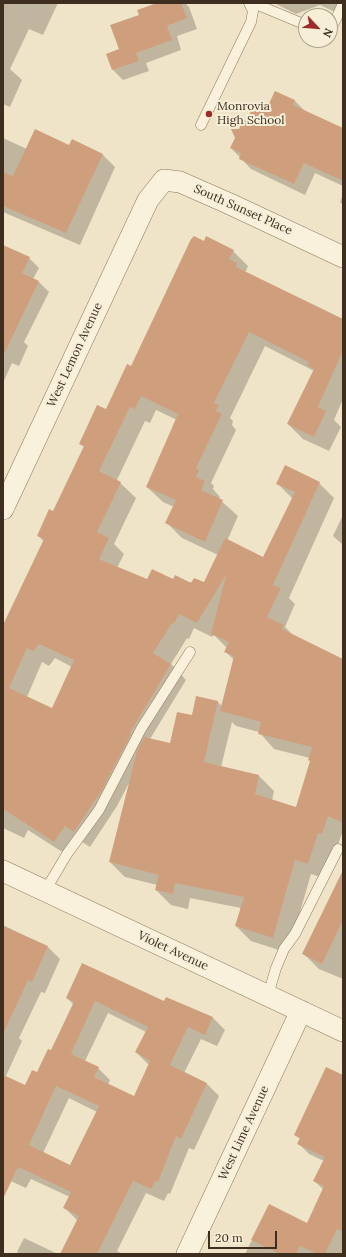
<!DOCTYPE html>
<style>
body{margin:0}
#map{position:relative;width:346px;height:1257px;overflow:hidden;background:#f0e4c8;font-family:Lora,serif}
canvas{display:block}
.frame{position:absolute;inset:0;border:4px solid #3d2e20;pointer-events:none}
.north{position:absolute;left:298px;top:8px;width:40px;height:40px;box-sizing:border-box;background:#f7eed8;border:1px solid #ada18e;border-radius:50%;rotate:116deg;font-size:11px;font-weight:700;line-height:16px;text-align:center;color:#3d2e20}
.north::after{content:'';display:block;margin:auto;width:14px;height:18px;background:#9e2a2b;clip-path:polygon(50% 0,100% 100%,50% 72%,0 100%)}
.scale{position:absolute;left:208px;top:1231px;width:69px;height:18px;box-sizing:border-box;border:2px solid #3d2e20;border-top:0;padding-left:5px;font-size:12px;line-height:14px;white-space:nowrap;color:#3d2e20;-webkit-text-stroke:3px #f7eed8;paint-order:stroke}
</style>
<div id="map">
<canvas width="346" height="1257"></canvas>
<div class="frame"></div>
<div class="north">N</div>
<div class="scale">20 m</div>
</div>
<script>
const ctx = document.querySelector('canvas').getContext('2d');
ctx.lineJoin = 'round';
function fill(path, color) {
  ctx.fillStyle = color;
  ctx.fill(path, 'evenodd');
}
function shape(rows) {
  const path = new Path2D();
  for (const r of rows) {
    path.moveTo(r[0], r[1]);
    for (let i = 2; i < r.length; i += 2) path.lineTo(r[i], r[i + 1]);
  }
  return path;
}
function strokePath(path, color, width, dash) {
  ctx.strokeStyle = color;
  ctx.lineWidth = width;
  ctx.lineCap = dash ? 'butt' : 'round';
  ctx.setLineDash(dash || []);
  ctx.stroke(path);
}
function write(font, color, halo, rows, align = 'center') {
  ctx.font = font + ' Lora,serif';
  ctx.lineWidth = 4;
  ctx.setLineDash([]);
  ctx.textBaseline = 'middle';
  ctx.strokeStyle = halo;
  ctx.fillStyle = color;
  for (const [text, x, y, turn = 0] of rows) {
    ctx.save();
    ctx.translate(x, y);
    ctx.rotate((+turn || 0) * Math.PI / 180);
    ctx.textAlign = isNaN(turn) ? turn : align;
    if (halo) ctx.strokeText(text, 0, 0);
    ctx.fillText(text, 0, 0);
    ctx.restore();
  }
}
const shadow = shape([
 [3,3,58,3,43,35,29,29,10,69,22,80,10,107,3,104],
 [160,3,185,3,189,7,197,29,177,36,181,50,146,63,149,71,123,80,113,70,120,50],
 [274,3,343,3,341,15,320,5,296,14],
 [275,92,295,101,305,111,343,129,343,186,315,173,305,195,251,169,231,148,240,130,254,113,266,111],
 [3,138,27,149,69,146,102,154,115,167,80,245,3,212],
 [343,195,343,205,340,202],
 [204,242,233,251,248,266,245,273,343,320,343,399,334,420,341,427,329,451,303,439,288,424,314,371,265,346,230,418,233,421,232,425,236,430,211,483,214,486,213,489,220,497,219,499,238,516,227,541,263,558,293,499,278,484,319,483,334,498,289,598,295,604,285,627,295,637,343,660,343,830,337,848,333,847,323,878,311,874,288,953,251,941,236,926,241,908,190,898,188,909,171,905,156,890,157,885,125,877,110,862,130,781,117,806,90,847,81,841,70,857,28,830,24,838,3,828,3,628,44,542,38,535,53,512,85,448,80,444,106,411],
 [156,410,177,420,147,487,163,502,174,507,166,522,182,538,218,555,204,583,148,580,117,568,124,554,114,544,136,498,117,480,145,421,150,423],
 [194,628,212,637,214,635,227,648,226,652,234,660,222,706,218,702,197,697,192,716,171,744,150,739,186,680,171,664,187,638,189,639],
 [55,658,72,667,52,709,27,697,42,662,49,666],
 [232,722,236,726,259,732,274,749,310,758,311,762,297,809,272,801,274,791,259,776,221,767],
 [3,246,29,258,39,268,33,279,39,282,49,292,24,342,28,346,19,366,12,363,3,383],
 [343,515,343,545,333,536],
 [343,873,343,979,319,969,304,954],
 [3,925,48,947,60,959,45,993,41,992,19,1038,22,1041,6,1076,26,1086,38,1074,51,1051,73,1004,67,998,164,1003,213,1018,225,1030,217,1046,201,1039,184,1073,207,1084,219,1096,194,1150,189,1148,170,1194,168,1193,164,1201,146,1193,117,1251,123,1254,62,1254,77,1220,65,1208,70,1197,31,1179,26,1188,4,1178,3,1180],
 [108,1013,146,1032,136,1052,149,1065,134,1097,108,1085,110,1080,98,1068,85,1061],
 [69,1098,97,1112,71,1166,43,1153],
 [343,1076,343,1249,341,1254,245,1254,269,1206,308,1224,324,1190,314,1181,324,1161,309,1154,298,1143,300,1139,295,1135],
 [24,1238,58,1254,19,1254,17,1252]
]);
const building = shape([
 [157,3,181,3,187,18,167,26,172,40,136,53,139,61,112,70,106,54,119,49,110,25,139,15,137,10],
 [275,91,295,100,293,105,343,128,343,181,304,163,294,184,239,159,241,153,230,148,235,138,231,129,239,129,243,120,246,121,251,111,254,112,257,106,266,110],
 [35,129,69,145,72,139,103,154,66,233,3,206,3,172,13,176],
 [194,236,204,241,206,236,234,250,229,259,237,263,236,267,343,319,343,350,318,407,326,411,314,437,287,424,314,369,307,365,309,362,249,332,214,403,219,405,216,411,222,414,196,468,199,470,196,477,205,481,201,490,223,500,205,542,165,523,176,500,146,487,178,414,141,396,135,409,130,407,99,471,121,482,97,532,109,538,99,559,147,579,152,569,173,579,175,575,191,583,194,578,204,582,225,538,263,557,295,492,276,484,285,465,320,482,273,585,281,588,267,617,284,625,282,629,343,659,343,823,328,816,322,834,318,833,308,864,295,860,273,938,235,926,244,897,175,883,173,894,155,890,159,875,109,862,137,751,144,737,170,743,177,712,192,715,196,696,218,701,204,762,259,775,255,794,296,807,310,761,308,760,312,747,258,734,261,722,220,711,234,656,224,652,229,642,211,634,226,575,197,623,179,614,174,624,172,623,153,653,171,664,130,733,131,734,102,790,74,832,65,826,54,842,3,809,3,625,44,539,37,536,49,509,53,511,84,446,79,444,97,405,106,409,127,364,131,366,191,239],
 [39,644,74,660,52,708,9,688,27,648,33,651],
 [3,245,30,257,22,273,39,281,3,356],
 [343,870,343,920,322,964,302,954],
 [3,926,48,946,32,982,28,980,3,1034],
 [82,963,164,1001,166,997,213,1017,205,1035,188,1027,170,1065,207,1083,181,1139,176,1136,158,1182,155,1181,151,1189,133,1181,97,1254,60,1254,79,1216,63,1208,71,1192,18,1167,3,1199,3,1075,25,1085,32,1070,37,1072,48,1049,51,1050,74,1002,66,998],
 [95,1001,148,1027,135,1052,150,1061,134,1096,94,1077,99,1067,71,1054],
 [56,1086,99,1106,70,1165,29,1145],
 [326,1067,343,1075,343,1232,337,1229,325,1254,317,1254,300,1246,296,1254,280,1254,251,1240,269,1204,307,1223,324,1186,313,1181,325,1157,297,1144,300,1138,294,1135]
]);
const lane = shape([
 [253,3,306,25],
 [330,26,333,25,343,4],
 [201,125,251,22,253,11,249,3],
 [45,891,67,854,99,810,141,729,190,652],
 [268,995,276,968,284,949,295,934,338,849]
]);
const street = shape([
 [3,509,148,200,164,180,180,182,230,204,343,257],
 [3,871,343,1031],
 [187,1254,301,1011]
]);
const markers = [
 [209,114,4,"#9e2a2b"]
];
const poiNames = [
 ["Monrovia",217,107],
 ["High School",217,121]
];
const streetNames = [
 ["South Sunset Place",243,210,24],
 ["West Lemon Avenue",75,355,-65],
 ["Violet Avenue",173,951,25],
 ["West Lime Avenue",244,1133,-65]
];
fill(shadow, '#0003');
fill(building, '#cf9f7d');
strokePath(lane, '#8d765c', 11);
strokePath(street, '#8d765c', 22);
strokePath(lane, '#faf1dc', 10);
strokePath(street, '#faf1dc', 21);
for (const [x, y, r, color] of markers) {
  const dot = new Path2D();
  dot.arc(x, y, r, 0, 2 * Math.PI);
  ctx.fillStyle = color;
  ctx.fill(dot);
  strokePath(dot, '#f7eed8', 1.5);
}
write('12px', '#3d2e20', '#f7eed8', poiNames, 'left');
write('12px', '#3d2e20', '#f7eed8', streetNames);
</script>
